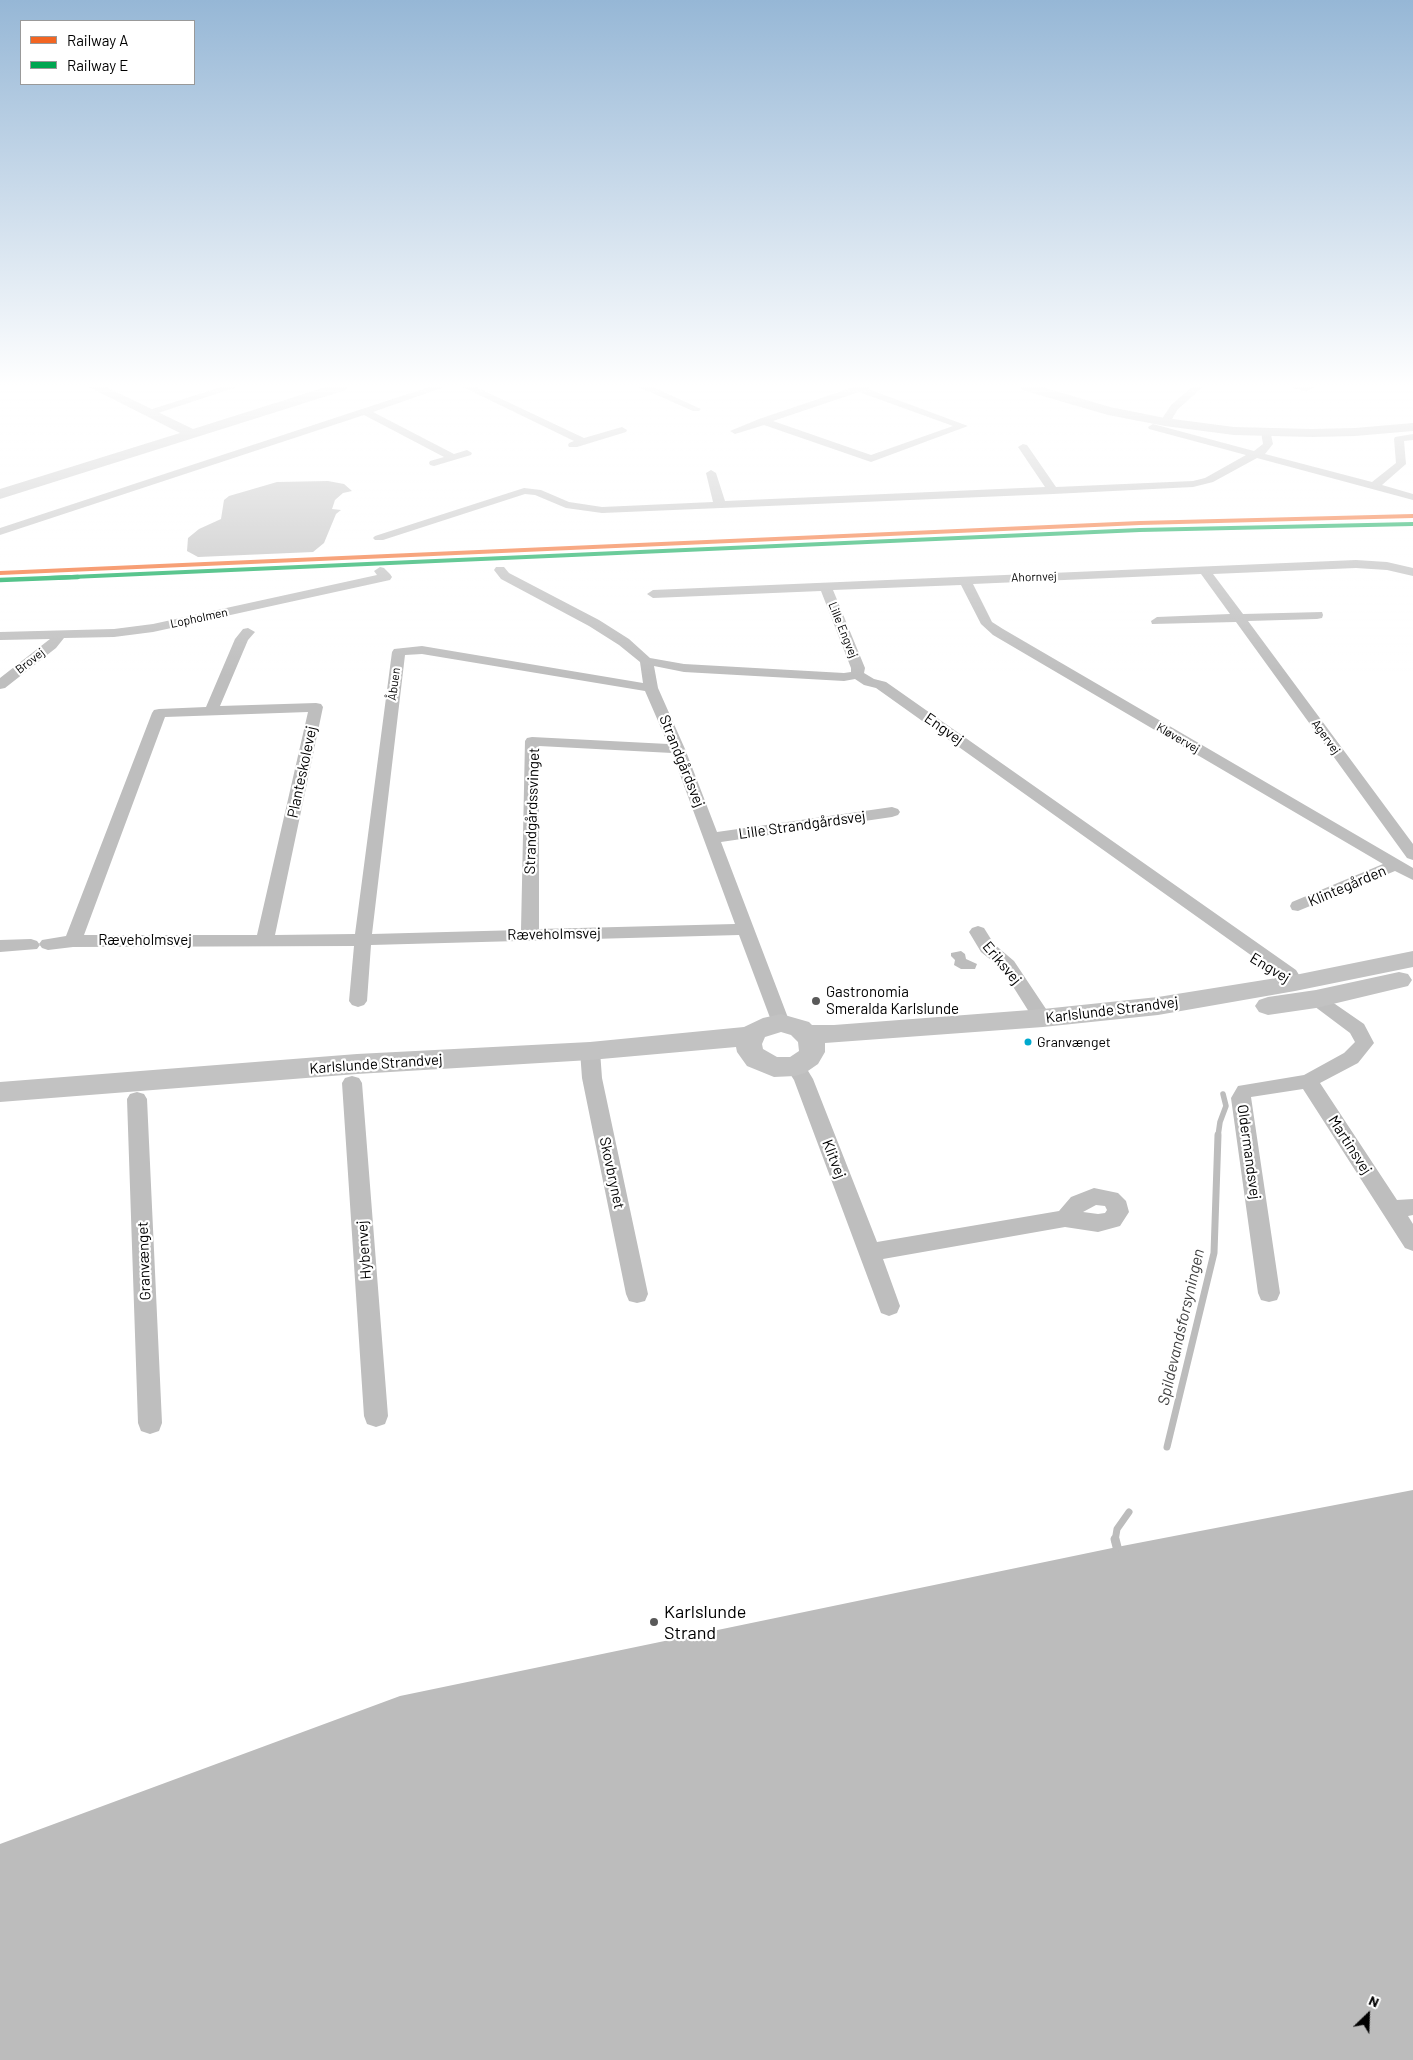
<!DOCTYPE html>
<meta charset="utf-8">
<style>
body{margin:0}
#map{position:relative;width:1413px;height:2060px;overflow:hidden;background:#fff;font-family:Barlow,sans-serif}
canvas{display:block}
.legend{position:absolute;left:20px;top:20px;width:175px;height:65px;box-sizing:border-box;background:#fff;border:1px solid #999;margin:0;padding:6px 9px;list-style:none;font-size:15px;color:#000}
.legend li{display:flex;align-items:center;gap:10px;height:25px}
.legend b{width:25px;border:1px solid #999}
.north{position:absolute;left:1343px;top:1990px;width:50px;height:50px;-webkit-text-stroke:4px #fff;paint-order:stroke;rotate:24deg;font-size:14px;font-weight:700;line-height:20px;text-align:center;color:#000}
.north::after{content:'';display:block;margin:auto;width:18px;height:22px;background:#000;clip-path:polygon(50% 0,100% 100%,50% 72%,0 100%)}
</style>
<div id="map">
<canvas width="1413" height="2060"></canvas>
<ul class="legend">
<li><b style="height:6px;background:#f26522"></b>Railway A</li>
<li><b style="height:6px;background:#00a651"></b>Railway E</li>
</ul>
<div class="north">N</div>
</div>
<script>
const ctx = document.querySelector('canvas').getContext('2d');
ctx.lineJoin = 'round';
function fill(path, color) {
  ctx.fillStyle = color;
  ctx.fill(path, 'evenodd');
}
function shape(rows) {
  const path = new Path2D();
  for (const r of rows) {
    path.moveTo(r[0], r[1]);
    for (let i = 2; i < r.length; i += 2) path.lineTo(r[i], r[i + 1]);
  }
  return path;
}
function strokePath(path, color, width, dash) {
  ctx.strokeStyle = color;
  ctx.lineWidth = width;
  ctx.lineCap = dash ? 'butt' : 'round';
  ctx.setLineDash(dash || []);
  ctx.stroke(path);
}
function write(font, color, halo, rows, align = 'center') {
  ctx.font = font + ' Barlow,sans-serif';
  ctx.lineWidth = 4.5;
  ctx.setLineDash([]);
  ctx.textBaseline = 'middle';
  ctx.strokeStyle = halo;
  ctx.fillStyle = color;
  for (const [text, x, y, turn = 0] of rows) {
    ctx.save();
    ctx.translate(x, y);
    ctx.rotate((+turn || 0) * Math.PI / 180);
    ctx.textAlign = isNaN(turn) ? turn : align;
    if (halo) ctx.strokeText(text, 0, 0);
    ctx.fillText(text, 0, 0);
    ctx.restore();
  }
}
const water = shape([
 [328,481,344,484,352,491,343,493,335,500,332,509,341,510,336,514,324,543,313,552,198,557,187,551,188,538,199,529,221,519,224,500,229,496,277,482],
 [961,951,965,954,966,959,977,964,975,969,961,969,954,965,955,960,951,956,951,953],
 [1413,1490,1413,2060,0,2060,0,1844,400,1696,1117,1547]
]);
const streamFar2 = shape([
 [1218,1136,1220,1122,1226,1106,1223,1094]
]);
const streamFar1 = shape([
 [1167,1447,1214,1253,1218,1135],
 [1115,1541,1117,1529,1129,1512]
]);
const stream = shape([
 [1115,1539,1117,1547]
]);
const street = shape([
 [221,387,237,387,152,415,149,416,144,413,146,411,221,387],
 [429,387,444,387,373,412,454,454,467,450,472,453,471,455,434,466,430,465,429,463,430,461,444,457,364,415,0,535,0,528,429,387],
 [463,387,476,387,584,438,622,427,627,430,626,432,577,447,569,447,568,445,569,443,574,441,463,387],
 [639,387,653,387,701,409,699,411,693,411,639,387],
 [854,387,869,387,868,389,968,426,871,462,764,425,735,434,730,431,759,419,854,387],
 [859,392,953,426,871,455,773,421,859,392],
 [1192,387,1203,387,1178,409,1169,424,1161,424,1160,422,1171,405,1192,387],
 [1291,387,1314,387,1306,392,1291,387],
 [1153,424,1254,451,1263,444,1261,432,1262,430,1270,430,1273,444,1265,454,1372,482,1396,463,1394,439,1395,437,1413,434,1413,440,1404,441,1406,464,1382,485,1413,494,1413,500,1257,458,1213,482,1193,487,1053,494,602,513,566,508,535,495,525,494,383,540,375,540,373,538,375,536,524,488,541,490,569,502,602,507,713,502,706,473,711,470,716,473,725,501,1045,487,1018,447,1023,444,1027,445,1056,487,1193,481,1205,478,1246,455,1149,429,1148,427,1153,424],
 [1356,560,1387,562,1413,568,1413,576,1387,570,1356,568,1213,574,1243,614,1322,612,1323,615,1322,618,1317,619,1248,621,1413,844,1413,860,1407,858,1236,622,1152,624,1151,621,1157,617,1230,614,1201,574,973,584,992,622,1003,629,1413,868,1413,880,1395,871,1298,911,1292,910,1290,906,1292,902,1383,864,993,635,981,624,961,585,833,590,865,668,864,673,874,679,886,682,1296,970,1304,983,1301,987,1295,989,1289,987,1283,978,876,688,864,685,855,679,844,681,684,672,654,666,658,688,685,749,717,832,892,807,898,809,900,812,898,815,892,817,721,842,790,1023,788,1028,781,1029,774,1028,772,1023,739,935,371,945,367,1001,364,1005,358,1007,352,1005,349,1001,354,946,73,947,48,950,42,948,39,944,42,940,66,936,152,713,154,710,159,709,206,707,235,639,243,629,248,628,255,632,248,640,220,706,316,703,321,704,323,707,275,935,355,934,392,652,394,649,422,646,643,683,640,662,619,645,589,626,501,579,494,570,496,567,504,567,509,573,599,620,629,639,650,658,684,664,844,673,851,672,851,668,821,591,653,598,647,594,653,590,1356,560],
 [422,654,645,691,668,744,532,737,527,738,525,741,521,930,372,934,405,655,422,654],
 [308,712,257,935,84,935,165,717,308,712],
 [539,746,672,753,735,924,539,929,539,746],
 [380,567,384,568,390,574,392,577,390,580,153,632,114,637,64,638,56,648,5,688,0,689,0,678,50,639,0,640,0,632,114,629,153,624,377,575,374,571,380,567],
 [978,926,984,928,994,944,1014,961,1052,1018,1050,1023,1043,1024,1036,1023,1002,969,981,952,969,932,972,928,978,926],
 [31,939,37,941,40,945,37,949,0,952,0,940,31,939],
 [1316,993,1322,995,1364,1024,1374,1043,1358,1063,1320,1083,1397,1200,1413,1199,1413,1215,1408,1216,1413,1224,1413,1251,1405,1248,1303,1089,1251,1097,1280,1293,1277,1300,1269,1302,1261,1300,1258,1293,1231,1098,1238,1086,1304,1075,1344,1053,1355,1042,1350,1033,1310,1003,1307,999,1310,995,1316,993],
 [590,1044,597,1046,600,1051,602,1078,648,1294,645,1301,637,1303,629,1301,626,1294,582,1078,580,1051,583,1046,590,1044],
 [795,1059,802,1061,813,1079,877,1242,1059,1211,1071,1197,1094,1188,1118,1193,1126,1201,1129,1212,1120,1226,1098,1232,1065,1227,883,1259,900,1306,897,1313,889,1316,881,1313,794,1080,785,1066,788,1061,795,1059],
 [1096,1205,1105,1206,1107,1210,1105,1213,1098,1214,1083,1212,1096,1205],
 [352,1076,359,1078,362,1083,388,1416,385,1424,376,1427,367,1424,364,1416,342,1083,345,1078,352,1076],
 [137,1092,144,1094,147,1099,162,1423,159,1431,150,1434,141,1431,138,1423,127,1099,130,1094,137,1092]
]);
const secondary = shape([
 [89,387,106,387,193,429,326,387,347,387,346,390,0,499,0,489,180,433,89,387],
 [1021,387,1042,387,1110,407,1165,418,1234,427,1312,429,1355,428,1413,423,1413,431,1355,436,1312,437,1234,435,1165,426,1108,415,1022,390,1021,387],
 [1413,951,1413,967,1295,991,1158,1015,1043,1027,825,1043,825,1052,818,1064,805,1073,795,1076,774,1077,747,1066,737,1052,736,1047,590,1060,357,1074,0,1102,0,1082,357,1054,590,1042,744,1027,763,1018,781,1014,809,1022,812,1025,834,1025,1043,1009,1158,997,1295,975,1413,951],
 [781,1032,791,1035,798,1042,799,1051,790,1057,777,1057,763,1049,762,1044,765,1037,781,1032],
 [1399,972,1408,974,1412,980,1408,986,1316,1008,1268,1015,1259,1012,1255,1006,1259,1000,1268,997,1316,990,1399,972]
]);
const rail1 = shape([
 [0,573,1140,523,1413,516]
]);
const rail2Far1 = shape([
 [49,578,1140,530,1413,524]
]);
const rail2 = shape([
 [0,580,78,577]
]);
const markers = [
 [816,1001,5,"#595959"],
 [1028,1042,4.5,"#00a9ce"],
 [654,1622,5,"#595959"]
];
const farStreetnames = [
 ["Ahornvej",1034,577,-2],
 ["Lopholmen",199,618,-12],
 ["Lille Engvej",843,630,68],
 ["Brovej",30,661,-38],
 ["Åbuen",394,684,-82],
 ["Agervej",1326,737,54],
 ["Kløvervej",1178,738,30]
];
const busNames = [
 ["Granvænget",1037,1042]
];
const streetNames = [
 ["Engvej",944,729,35],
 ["Strandgårdsvej",682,761,68],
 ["Planteskolevej",302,772,-78],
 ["Strandgårdssvinget",532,811,-88],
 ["Lille Strandgårdsvej",802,825,-8],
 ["Klintegården",1347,886,-23],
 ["Ræveholmsvej",554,934,-1],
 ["Ræveholmsvej",145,940],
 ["Eriksvej",1002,963,50],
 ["Engvej",1270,968,31],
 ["Karlslunde Strandvej",1112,1010,-7],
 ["Karlslunde Strandvej",376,1064,-4],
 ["Martinsvej",1350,1145,57],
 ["Oldermandsvej",1249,1152,82],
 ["Klitvej",834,1159,69],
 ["Skovbrynet",612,1173,78],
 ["Hybenvej",364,1250,-94],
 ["Granvænget",144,1261,-92]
];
const poiNames = [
 ["Gastronomia",826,992],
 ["Smeralda Karlslunde",826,1009]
];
const waterNames = [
 ["Spildevandsforsyningen",1181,1327,-77]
];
const nearPoinames = [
 ["Karlslunde",664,1612],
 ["Strand",664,1633]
];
fill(water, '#bcbcbc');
strokePath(streamFar2, '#bcbcbc', 5.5);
strokePath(streamFar1, '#bcbcbc', 7);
strokePath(stream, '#bcbcbc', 9);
fill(street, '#bebebe');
fill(secondary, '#c2c2c2');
strokePath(rail1, '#f26522', 4);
strokePath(rail2Far1, '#00a651', 4);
strokePath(rail2, '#00a651', 4.5);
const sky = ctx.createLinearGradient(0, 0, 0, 676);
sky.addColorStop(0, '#96b7d6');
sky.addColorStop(0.57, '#fff');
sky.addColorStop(1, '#ffffff00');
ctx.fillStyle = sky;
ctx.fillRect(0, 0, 1413, 676);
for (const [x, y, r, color] of markers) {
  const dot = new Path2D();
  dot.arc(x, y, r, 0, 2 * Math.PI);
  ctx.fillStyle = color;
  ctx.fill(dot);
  strokePath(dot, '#fff', 2);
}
write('12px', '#000', '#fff', farStreetnames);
write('14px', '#000', '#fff', busNames, 'left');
write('15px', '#000', '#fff', streetNames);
write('15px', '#000', '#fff', poiNames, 'left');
write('italic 16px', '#414141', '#fff', waterNames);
write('18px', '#000', '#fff', nearPoinames, 'left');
</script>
